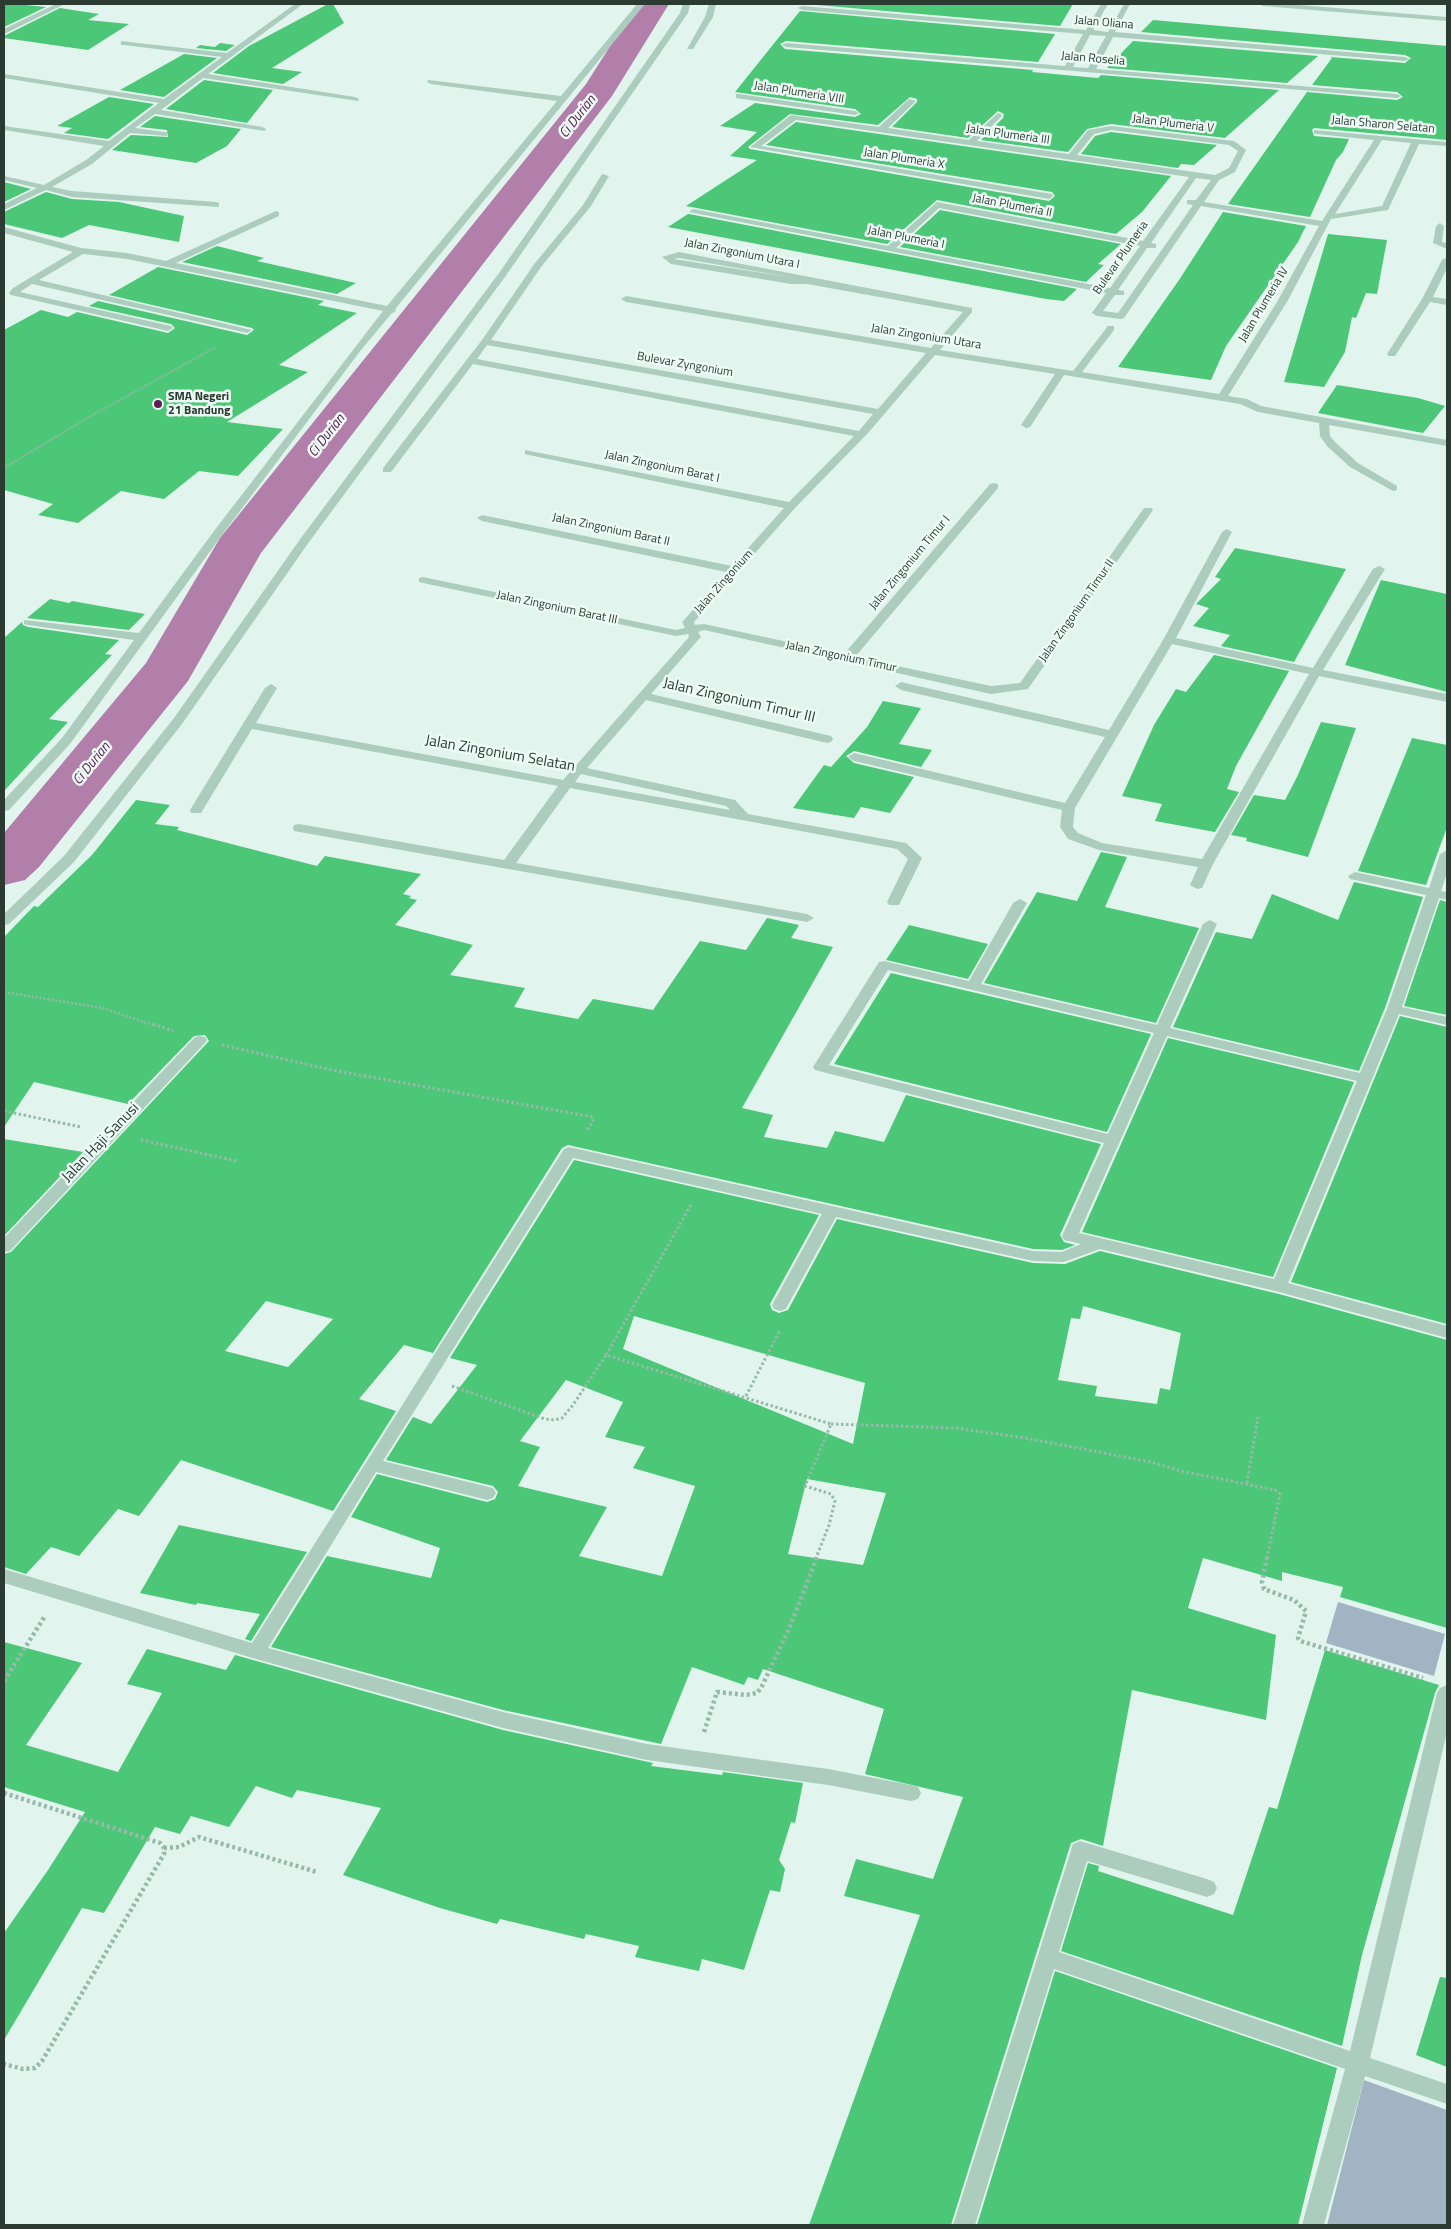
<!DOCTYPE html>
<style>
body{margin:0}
#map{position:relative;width:1451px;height:2229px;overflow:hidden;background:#e1f4ed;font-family:"Titillium Web",sans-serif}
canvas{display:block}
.frame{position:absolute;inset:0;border:5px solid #2b3b32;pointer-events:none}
</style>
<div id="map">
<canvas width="1451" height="2229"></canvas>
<div class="frame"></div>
</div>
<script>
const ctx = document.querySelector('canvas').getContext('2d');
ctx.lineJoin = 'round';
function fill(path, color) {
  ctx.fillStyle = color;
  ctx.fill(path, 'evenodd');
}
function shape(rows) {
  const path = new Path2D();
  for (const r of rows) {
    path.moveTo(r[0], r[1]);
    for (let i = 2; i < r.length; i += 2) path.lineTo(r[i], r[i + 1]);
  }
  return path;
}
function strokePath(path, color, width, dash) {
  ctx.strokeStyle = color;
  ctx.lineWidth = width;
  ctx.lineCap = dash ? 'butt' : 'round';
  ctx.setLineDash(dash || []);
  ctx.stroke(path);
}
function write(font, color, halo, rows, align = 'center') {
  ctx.font = font + ' "Titillium Web",sans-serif';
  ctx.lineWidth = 5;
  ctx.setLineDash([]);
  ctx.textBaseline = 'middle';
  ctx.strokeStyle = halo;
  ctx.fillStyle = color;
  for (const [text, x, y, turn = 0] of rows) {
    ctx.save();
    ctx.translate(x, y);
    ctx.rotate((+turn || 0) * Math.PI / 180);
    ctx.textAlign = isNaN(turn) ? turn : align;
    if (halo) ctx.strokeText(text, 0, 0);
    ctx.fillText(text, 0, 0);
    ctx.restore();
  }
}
const green = shape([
 [1338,1602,1445,1634,1434,1676,1326,1643],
 [1364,2080,1447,2110,1447,2225,1327,2225]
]);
const river = shape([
 [637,4,669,4,612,96,261,553,188,681,39,867,25,880,4,885,4,833,146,663,220,538,586,84,637,4]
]);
const building = shape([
 [4,4,15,4,46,7,4,27],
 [328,4,333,4,344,23,272,68,302,72,283,84,213,73,249,46],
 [805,4,1073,4,1060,26],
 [60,8,99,14,88,20,129,24,88,50,4,38,4,36],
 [800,11,1055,34,1038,62,786,41,780,44,785,49,1033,70,1032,72,1098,78,1101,75,1279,90,1225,138,1111,124,1087,129,1068,152,981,140,1003,118,1004,114,998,111,968,138,892,127,917,102,917,99,910,97,878,125,790,114,748,147,750,149,1049,201,1055,196,1052,192,766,145,796,122,1171,176,1142,212,1116,234,937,200,887,244,686,206,757,160,730,156,757,132,720,126,755,103,855,117,861,114,855,109,735,92],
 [1153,20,1447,46,1447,140,1314,128,1312,130,1314,136,1349,139,1343,152,1336,160,1310,217,1228,204,1307,92,1397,100,1403,97,1397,92,1312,85,1332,58,1330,57,1405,63,1411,58,1405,55,1141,32],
 [1133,41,1318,56,1287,83,1107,68],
 [220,43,235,45,226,51,196,48,200,45,215,47],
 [184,54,217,58,164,97,120,90],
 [204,80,273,90,247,123,166,109],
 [109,97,154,104,108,139,64,133,72,128,57,126],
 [155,116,241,129,227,146,196,163,112,150,131,135,168,137,167,130,140,127],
 [1111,132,1217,145,1194,165,1181,164,1178,168,1081,154,1095,136],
 [4,182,31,189,4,202],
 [46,192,72,199,119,202,184,216,179,242,89,225,62,238,4,224,4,212],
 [940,210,1121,244,1098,264,1104,265,1086,282,900,247],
 [1223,212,1306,226,1298,242,1226,346,1211,380,1118,367,1179,280],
 [688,214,689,214,1077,289,1064,301,1046,299,668,227],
 [1328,234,1387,240,1377,294,1366,293,1356,318,1352,317,1345,352,1324,387,1284,382],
 [217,246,264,258,257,261,356,283,337,294,182,262],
 [158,267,324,301,318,305,357,313,279,365,308,372,227,422,283,429,238,476,199,471,164,499,121,491,78,523,38,515,53,504,4,490,4,330,41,310,68,317,77,312,168,333,175,328,171,324,89,306,98,301,247,335,254,330,252,328,109,295],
 [1337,385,1418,398,1445,406,1423,433,1318,413],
 [1235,548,1346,569,1294,662,1221,646,1230,635,1193,626,1209,608,1196,604,1221,579,1215,577],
 [1381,580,1447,594,1447,692,1345,665],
 [50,599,69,603,72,601,145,614,129,630,27,618],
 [22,622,23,625,28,627,119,640,105,654,112,655,49,719,68,722,4,791,4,638],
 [1214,655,1289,671,1236,766,1227,789,1239,792,1215,832,1155,821,1162,804,1122,796,1154,725,1176,689,1186,692],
 [883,701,921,708,899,744,932,750,921,767,854,751,846,756,854,763,914,777,890,813,861,807,854,818,793,808,824,765,831,767,867,727],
 [1321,722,1356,728,1308,857,1246,841,1247,838,1231,835,1254,795,1285,800,1297,777],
 [1412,738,1447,745,1447,827,1426,885,1358,871],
 [136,800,170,805,155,824,179,827,177,830,317,866,325,856,421,874,403,894,411,896,409,898,417,900,395,925,473,945,450,975,525,988,514,1007,578,1019,593,999,653,1010,700,941,746,950,767,918,799,925,791,938,833,947,742,1108,773,1115,764,1137,827,1148,835,1131,884,1142,906,1095,1101,1144,1060,1235,1064,1242,1075,1245,1062,1250,1033,1249,568,1145,562,1148,433,1353,404,1345,359,1399,396,1411,333,1511,181,1460,139,1516,118,1509,79,1556,51,1547,26,1574,4,1567,4,1254,11,1252,209,1041,205,1035,194,1036,128,1104,34,1082,4,1127,4,937,34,906,38,907,92,855],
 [266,1301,333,1319,288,1367,225,1351],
 [1101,852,1127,857,1105,907,1199,928,1156,1023,984,983,1037,892,1077,901],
 [1354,882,1423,897,1385,1008,1359,1071,1173,1027,1216,932,1252,939,1272,894,1338,920],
 [1440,900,1447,902,1447,1015,1404,1006],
 [909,925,988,944,968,979,886,960],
 [891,973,1151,1034,1107,1132,834,1064],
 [1400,1016,1447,1027,1447,1324,1291,1282],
 [1168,1038,1354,1082,1273,1277,1082,1232],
 [4,1139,83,1152,4,1236],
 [574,1160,819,1215,770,1304,772,1310,779,1313,788,1310,837,1219,1033,1263,1065,1264,1100,1251,1279,1294,1447,1340,1447,1628,1340,1597,1343,1587,1282,1572,1282,1581,1203,1558,1188,1608,1276,1635,1266,1720,1132,1690,1103,1846,1081,1839,1071,1843,951,2225,809,2225,920,1915,844,1896,856,1859,933,1879,963,1797,865,1774,884,1709,763,1669,758,1680,748,1677,744,1685,692,1667,661,1744,503,1710,271,1647,327,1556,431,1578,440,1548,351,1517,377,1474,487,1502,495,1499,498,1492,493,1486,386,1460,413,1417,431,1424,477,1365,450,1358],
 [1083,1306,1181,1333,1170,1390,1160,1388,1157,1404,1095,1396,1097,1386,1058,1380,1071,1318,1080,1319],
 [634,1316,865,1383,853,1444,623,1349],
 [566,1380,623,1402,605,1437,645,1447,633,1468,695,1486,662,1576,579,1556,607,1507,518,1486,540,1447,520,1441],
 [807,1479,886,1493,863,1565,788,1554],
 [179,1525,307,1552,251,1641,245,1639,260,1614,197,1603,196,1605,140,1593],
 [4,1642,82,1663,26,1745,118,1772,162,1693,127,1684,147,1649,226,1670,235,1655,503,1730,653,1763,651,1766,722,1775,723,1772,803,1783,795,1823,791,1822,779,1860,785,1869,780,1892,770,1890,744,1970,702,1959,699,1971,635,1957,639,1946,586,1934,584,1939,500,1919,497,1924,440,1908,343,1875,381,1808,297,1790,292,1798,256,1786,229,1827,191,1816,180,1834,155,1827,104,1913,82,1908,4,2040,4,1933,48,1870,85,1812,4,1787],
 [1325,1650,1439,1685,1435,1693,1362,1955,1342,2046,1061,1951,1088,1863,1099,1866,1098,1871,1233,1915,1269,1807,1277,1809],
 [1055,1971,1337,2068,1298,2225,977,2225],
 [1440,1977,1447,1978,1447,2067,1416,2055]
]);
const pathFar3 = shape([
 [4,468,89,417,216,347]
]);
const pathFar2 = shape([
 [4,992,102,1008,156,1026]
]);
const pathFar1 = shape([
 [153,1024,173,1031],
 [222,1045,332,1070,593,1117,593,1121,586,1131],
 [4,1111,81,1127],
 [141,1140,237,1161],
 [606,1355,692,1203],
 [452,1386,545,1419,555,1420,562,1418,573,1405,606,1355,831,1424,805,1486,831,1494,835,1501,829,1525,816,1558],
 [746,1396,780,1330],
 [831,1424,956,1428,1025,1438,1151,1462,1181,1471,1275,1490,1280,1494,1267,1558],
 [1247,1483,1258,1417]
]);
const path = shape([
 [1267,1557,1262,1582,1264,1589,1294,1600,1306,1611,1298,1638,1300,1641,1423,1678],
 [4,1681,45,1616],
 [704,1732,717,1692,746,1695,757,1693,761,1688,789,1629,817,1557],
 [4,1793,160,1843,164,1848,164,1854,42,2061,35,2068,23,2069,4,2064],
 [164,1848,179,1847,199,1837,317,1872]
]);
const minor = shape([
 [56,4,65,4,4,34,4,29,56,4],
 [295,4,303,4,208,74,355,97,359,99,358,101,203,78,161,110,262,127,266,129,265,131,155,114,135,128,164,132,167,132,167,136,130,133,92,164,52,187,72,191,216,202,219,203,219,207,72,197,46,190,4,210,4,204,37,188,4,180,4,176,44,185,86,160,104,146,4,130,4,126,109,141,159,103,4,78,4,74,164,99,222,57,124,45,121,45,121,41,227,53,295,4],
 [637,4,645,4,396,308,395,312,392,313,361,350,222,535,70,744,9,810,4,811,4,800,62,738,134,640,28,625,24,624,24,620,139,633,214,531,383,311,127,259,83,254,39,280,252,330,247,333,32,284,20,292,171,326,173,328,168,331,11,295,9,293,13,288,73,252,4,233,4,227,81,248,127,253,166,261,276,211,279,212,279,216,176,263,387,306,557,101,431,84,427,82,428,80,561,96,637,4],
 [683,4,690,4,688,13,505,277,309,542,182,724,74,862,9,924,4,925,4,914,64,856,174,718,301,538,499,273,680,13,683,4],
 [709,4,716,4,713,17,693,49,687,49,705,17,709,4],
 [1101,4,1108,4,1093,30,1108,32,1124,4,1130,4,1115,32,1405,57,1409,59,1405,61,1113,37,1096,69,1397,94,1401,96,1397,98,786,47,782,45,786,43,1065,66,1083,34,802,10,798,8,802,6,1086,30,1101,4],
 [1090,35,1106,36,1088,68,1073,67,1090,35],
 [1259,4,1287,4,1447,17,1447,21,1263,6,1259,4],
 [739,94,855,111,859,113,855,115,736,98,736,94,739,94],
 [909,99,916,101,888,128,969,140,998,113,1002,115,1001,117,977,141,1069,154,1088,130,1111,126,1234,141,1246,150,1235,172,1219,180,1204,202,1322,221,1374,140,1317,134,1314,134,1314,130,1447,142,1447,146,1419,144,1388,210,1331,219,1287,302,1228,396,1247,399,1261,406,1447,440,1447,446,1329,425,1330,436,1335,442,1358,463,1397,486,1397,490,1393,491,1350,467,1327,446,1320,436,1319,423,1258,412,1240,404,1064,375,1030,427,1026,428,1021,425,1055,374,935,355,868,433,795,508,694,622,695,625,704,624,844,654,990,484,994,483,998,484,998,488,855,657,991,686,1020,683,1144,508,1152,508,1153,510,1028,689,991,694,704,630,698,632,701,637,699,639,651,694,831,736,833,739,831,742,827,743,646,700,587,768,735,800,748,814,906,843,922,858,899,905,889,905,887,902,908,859,897,849,570,788,516,863,807,914,814,918,807,922,294,831,293,828,294,825,299,824,504,860,558,786,252,729,201,813,191,813,190,810,265,688,271,684,277,688,256,723,563,780,689,637,688,634,676,636,423,583,419,582,419,578,423,577,676,630,685,628,682,622,684,620,726,572,482,521,477,518,482,515,732,566,784,508,529,455,525,454,525,450,789,502,854,436,473,364,391,472,383,472,383,468,482,340,535,263,583,205,602,174,609,176,591,206,541,267,491,340,878,409,926,353,626,302,621,299,626,296,931,348,963,312,807,284,791,284,671,264,662,257,679,252,972,308,972,312,940,350,1073,371,1108,326,1114,326,1114,330,1082,372,1219,394,1277,302,1319,226,1201,206,1124,318,1121,319,1097,316,1092,313,1106,293,689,212,693,209,888,246,937,202,1143,241,1189,177,796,120,761,146,1052,194,1053,196,1049,199,750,147,791,115,879,127,909,99],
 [1111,130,1229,145,1238,151,1229,168,1215,175,1077,155,1094,134,1111,130],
 [1382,140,1411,143,1382,206,1335,214,1382,140],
 [1196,178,1211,180,1196,200,1187,200,1187,204,1193,205,1118,313,1103,311,1115,295,1124,295,1124,291,1118,290,1147,248,1156,248,1156,244,1151,243,1196,178],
 [939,208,1140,246,1110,288,896,248,939,208],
 [679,258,795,278,674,259,679,258],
 [487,345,873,414,859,431,477,359,487,345],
 [581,774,726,806,730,810,575,782,581,774],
 [1440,223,1444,226,1442,242,1447,243,1447,249,1433,243,1436,226,1440,223],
 [1447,257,1447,268,1433,297,1447,299,1447,305,1430,302,1395,356,1389,356,1387,354,1422,299,1442,260,1447,257],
 [1227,529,1232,532,1176,638,1313,668,1373,569,1379,566,1385,569,1323,670,1447,694,1447,702,1319,676,1213,864,1202,888,1197,889,1190,885,1198,867,1099,850,1068,839,1060,827,1062,810,854,761,848,757,854,753,1065,803,1105,737,901,690,895,686,901,682,1109,730,1163,640,1222,532,1227,529],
 [1172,644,1309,674,1202,859,1102,843,1078,833,1073,827,1075,808,1172,644],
 [1447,850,1447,873,1441,891,1447,892,1447,900,1439,898,1402,1007,1447,1017,1447,1025,1399,1014,1288,1283,1447,1326,1447,1338,1279,1292,1100,1249,1064,1262,1033,1261,836,1217,788,1305,786,1309,780,1311,774,1309,772,1305,822,1214,573,1158,383,1461,493,1488,496,1493,493,1498,487,1500,376,1472,268,1648,503,1712,647,1744,828,1769,911,1785,918,1787,921,1793,918,1799,911,1801,828,1785,647,1760,503,1728,256,1659,4,1583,4,1569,252,1643,564,1149,569,1147,1033,1251,1062,1252,1081,1244,1064,1240,1062,1236,1104,1143,815,1070,813,1067,879,962,884,961,969,981,1013,903,1020,899,1027,903,981,984,1157,1025,1203,924,1210,920,1217,924,1170,1028,1360,1073,1387,1009,1426,895,1350,879,1348,876,1355,872,1429,888,1440,854,1447,850],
 [888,970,1154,1033,1108,1134,829,1065,888,970],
 [1167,1036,1357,1081,1274,1279,1079,1233,1167,1036],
 [200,1036,205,1037,207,1040,205,1043,10,1251,4,1252,4,1238,195,1037,200,1036],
 [1447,1685,1447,1732,1370,2058,1447,2084,1447,2104,1365,2076,1324,2225,1302,2225,1345,2069,1054,1969,975,2225,953,2225,1073,1844,1080,1841,1207,1879,1214,1882,1217,1888,1214,1894,1207,1897,1087,1861,1059,1952,1350,2051,1437,1693,1440,1688,1447,1685]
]);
const markers = [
 [158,404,5,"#5d2053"]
];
const farStreetnames = [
 ["Jalan Oliana",1104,23,5],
 ["Jalan Roselia",1093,59,5],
 ["Jalan Plumeria VIII",799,93,9],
 ["Jalan Plumeria V",1173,124,7],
 ["Jalan Sharon Selatan",1383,125,5],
 ["Jalan Plumeria III",1008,135,8],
 ["Jalan Plumeria X",904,159,9],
 ["Jalan Plumeria II",1012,206,11],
 ["Jalan Plumeria I",906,238,11],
 ["Jalan Zingonium Utara I",742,254,11],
 ["Bulevar Plumeria",1121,258,-55],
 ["Jalan Plumeria IV",1264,305,-59],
 ["Jalan Zingonium Utara",926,337,9],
 ["Bulevar Zyngonium",685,365,10],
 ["Jalan Zingonium Barat I",662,467,12],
 ["Jalan Zingonium Barat II",611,530,12],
 ["Jalan Zingonium Timur I",910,563,-50],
 ["Jalan Zingonium",724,582,-48],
 ["Jalan Zingonium Barat III",557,608,12],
 ["Jalan Zingonium Timur II",1077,611,-55],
 ["Jalan Zingonium Timur",841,657,12]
];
const farPoinames = [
 ["SMA Negeri",168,397],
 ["21 Bandung",168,411]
];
const farWaternames = [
 ["Ci Durian",578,117,-52],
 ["Ci Durian",327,436,-52],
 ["Ci Durian",92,764,-51]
];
const streetNames = [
 ["Jalan Zingonium Timur III",739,701,13],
 ["Jalan Zingonium Selatan",500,754,10],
 ["Jalan Haji Sanusi",101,1143,-46]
];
fill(green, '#a0b4c4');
fill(river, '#b17faa');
fill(building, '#4cc777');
strokePath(pathFar3, '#96b9a9', 2, [1, 1]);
strokePath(pathFar2, '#96b9a9', 2.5, [2, 2]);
strokePath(pathFar1, '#96b9a9', 3, [2.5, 2.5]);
strokePath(path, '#96b9a9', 4.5, [3, 3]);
fill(minor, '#accdbe');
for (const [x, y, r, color] of markers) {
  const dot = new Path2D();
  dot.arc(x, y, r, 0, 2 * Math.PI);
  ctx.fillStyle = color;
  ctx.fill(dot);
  strokePath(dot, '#eefbf6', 2);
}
write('12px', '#2b3b32', '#eefbf6', farStreetnames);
write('bold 12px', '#2b3b32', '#eefbf6', farPoinames, 'left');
write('italic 14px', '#5d2053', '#eefbf6', farWaternames);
write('15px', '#2b3b32', '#eefbf6', streetNames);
</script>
